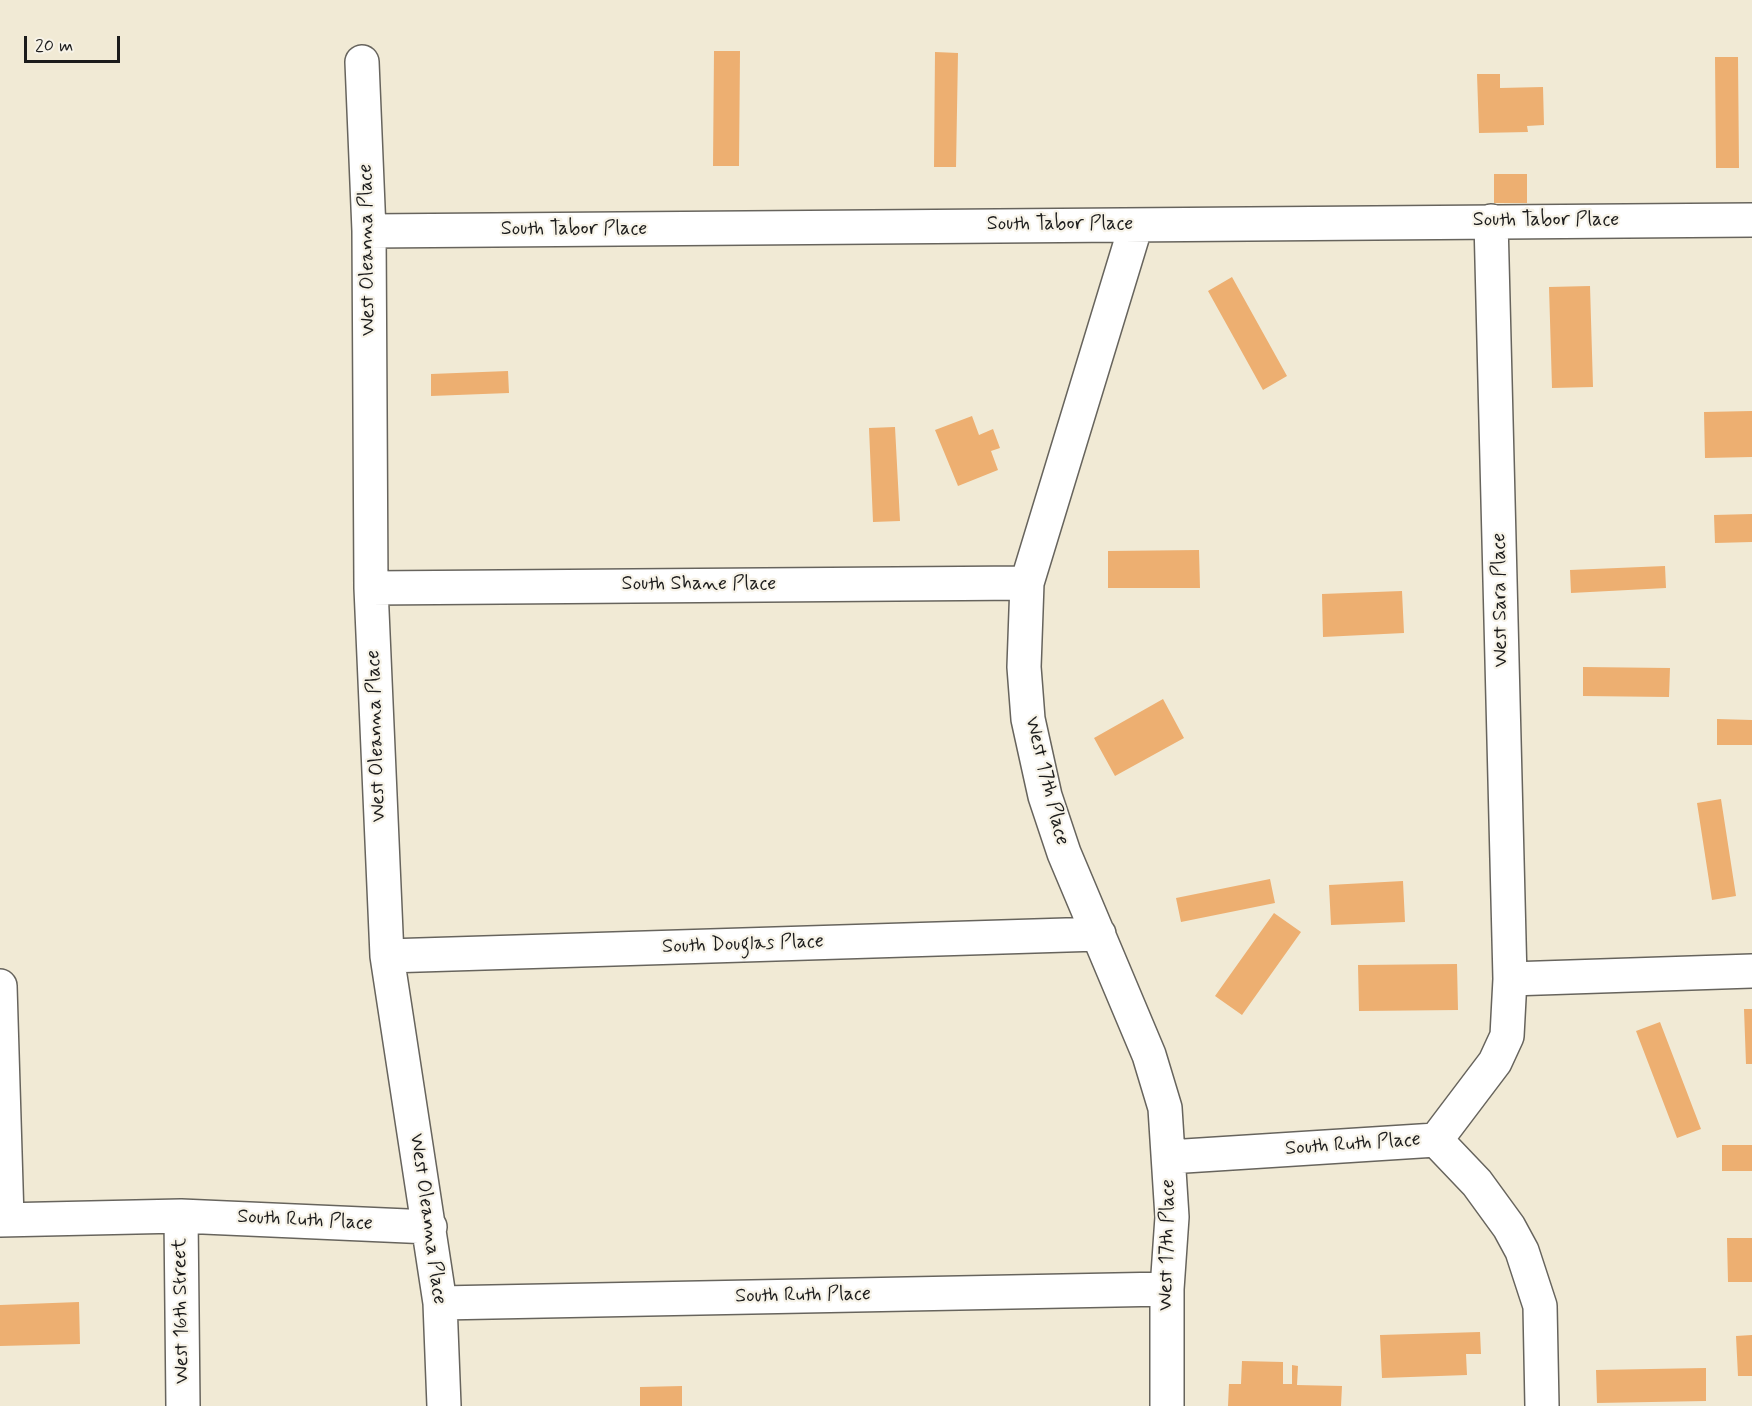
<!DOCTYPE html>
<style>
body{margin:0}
#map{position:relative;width:1752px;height:1406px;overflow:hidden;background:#f1ead5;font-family:Mynerve,sans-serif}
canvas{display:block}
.scale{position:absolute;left:24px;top:36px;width:96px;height:27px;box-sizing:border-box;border:3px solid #1c1c1c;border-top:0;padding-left:8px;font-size:18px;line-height:21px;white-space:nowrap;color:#1c1c1c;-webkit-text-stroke:4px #f7f3e8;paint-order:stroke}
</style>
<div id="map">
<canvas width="1752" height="1406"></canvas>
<div class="scale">20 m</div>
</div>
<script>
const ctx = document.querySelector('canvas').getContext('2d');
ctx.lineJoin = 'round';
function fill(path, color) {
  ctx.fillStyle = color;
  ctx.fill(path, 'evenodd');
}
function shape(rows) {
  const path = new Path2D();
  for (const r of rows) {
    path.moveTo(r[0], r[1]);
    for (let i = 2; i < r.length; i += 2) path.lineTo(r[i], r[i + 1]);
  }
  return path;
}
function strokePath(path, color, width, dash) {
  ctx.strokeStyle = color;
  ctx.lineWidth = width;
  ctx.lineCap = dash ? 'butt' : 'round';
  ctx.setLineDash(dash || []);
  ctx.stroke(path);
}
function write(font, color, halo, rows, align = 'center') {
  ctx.font = font + ' Mynerve,sans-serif';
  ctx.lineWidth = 4.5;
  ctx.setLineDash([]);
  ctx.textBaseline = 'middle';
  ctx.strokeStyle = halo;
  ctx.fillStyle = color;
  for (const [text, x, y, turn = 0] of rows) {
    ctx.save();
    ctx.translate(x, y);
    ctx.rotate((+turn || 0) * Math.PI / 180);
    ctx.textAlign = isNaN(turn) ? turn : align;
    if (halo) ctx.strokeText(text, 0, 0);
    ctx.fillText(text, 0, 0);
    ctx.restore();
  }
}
const building = shape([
 [714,51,740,51,739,166,713,166],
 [935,52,958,53,956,167,934,167],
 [1715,57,1738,57,1739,168,1716,168],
 [1477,74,1500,74,1500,88,1543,87,1544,125,1527,126,1528,132,1479,133],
 [1494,174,1527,174,1527,203,1494,203],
 [1232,277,1287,376,1263,390,1208,291],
 [1590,286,1593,387,1552,388,1549,287],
 [508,371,509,393,431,396,431,374],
 [1752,411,1752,457,1705,458,1704,412],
 [972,416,979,435,993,429,1000,448,991,451,998,470,958,486,935,430],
 [895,427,900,521,873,522,869,428],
 [1752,514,1752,542,1715,543,1714,515],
 [1199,550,1200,588,1108,588,1108,551],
 [1665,566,1666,588,1571,593,1570,570],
 [1402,591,1404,633,1323,637,1322,594],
 [1583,667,1670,668,1669,697,1583,696],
 [1163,699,1184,738,1115,776,1094,738],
 [1717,719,1752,720,1752,745,1717,745],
 [1721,799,1736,896,1712,900,1697,803],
 [1270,879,1275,903,1181,922,1176,898],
 [1403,881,1405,922,1331,925,1329,885],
 [1274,913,1301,932,1242,1015,1215,996],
 [1457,964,1458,1010,1359,1011,1358,965],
 [1744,1009,1752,1009,1752,1064,1746,1064],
 [1660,1022,1701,1129,1677,1138,1636,1031],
 [1722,1145,1752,1145,1752,1171,1722,1171],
 [1727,1238,1752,1238,1752,1282,1728,1282],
 [79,1302,80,1344,0,1346,0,1305],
 [1480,1332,1481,1354,1466,1354,1467,1375,1382,1378,1380,1335],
 [1752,1335,1752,1376,1738,1376,1736,1336],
 [1242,1361,1283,1362,1283,1384,1292,1384,1292,1365,1298,1366,1297,1385,1342,1386,1341,1406,1228,1406,1229,1384,1241,1384],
 [1706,1368,1706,1401,1597,1403,1596,1370],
 [682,1386,682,1406,640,1406,640,1387]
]);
const minor = shape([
 [362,62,369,231,371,588,387,956,440,1303,444,1406],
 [1491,221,1510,979],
 [1136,225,1027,583,1024,667,1028,719,1045,796,1064,853,1149,1055,1165,1108,1172,1217,1167,1289,1167,1406],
 [369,231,1752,220],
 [371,588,1027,583],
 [387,956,1099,934],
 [0,986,7,1219],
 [1436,1140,1477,1183,1509,1227,1522,1251,1540,1306,1542,1406],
 [1169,1157,1436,1140,1495,1062,1507,1036,1510,979,1752,971],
 [181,1216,183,1406],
 [0,1220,181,1216,430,1227],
 [440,1303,1167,1289]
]);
const streetNames = [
 ["South Tabor Place",1546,221],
 ["South Tabor Place",1060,225],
 ["South Tabor Place",574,230],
 ["West Oleanna Place",368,250,-91],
 ["South Shane Place",699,585],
 ["West Sara Place",1501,600,-91],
 ["West Oleanna Place",377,736,-92],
 ["West 17th Place",1046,781,76],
 ["South Douglas Place",743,945,-2],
 ["South Ruth Place",1353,1145,-4],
 ["West Oleanna Place",427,1219,82],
 ["South Ruth Place",305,1221,3],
 ["West 17th Place",1168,1245,-89],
 ["South Ruth Place",803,1296,-1],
 ["West 16th Street",182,1311,-91]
];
fill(building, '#edaf71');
strokePath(minor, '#67645d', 36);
strokePath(minor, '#fff', 33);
write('20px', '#1c1c1c', '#f7f3e8', streetNames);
</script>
